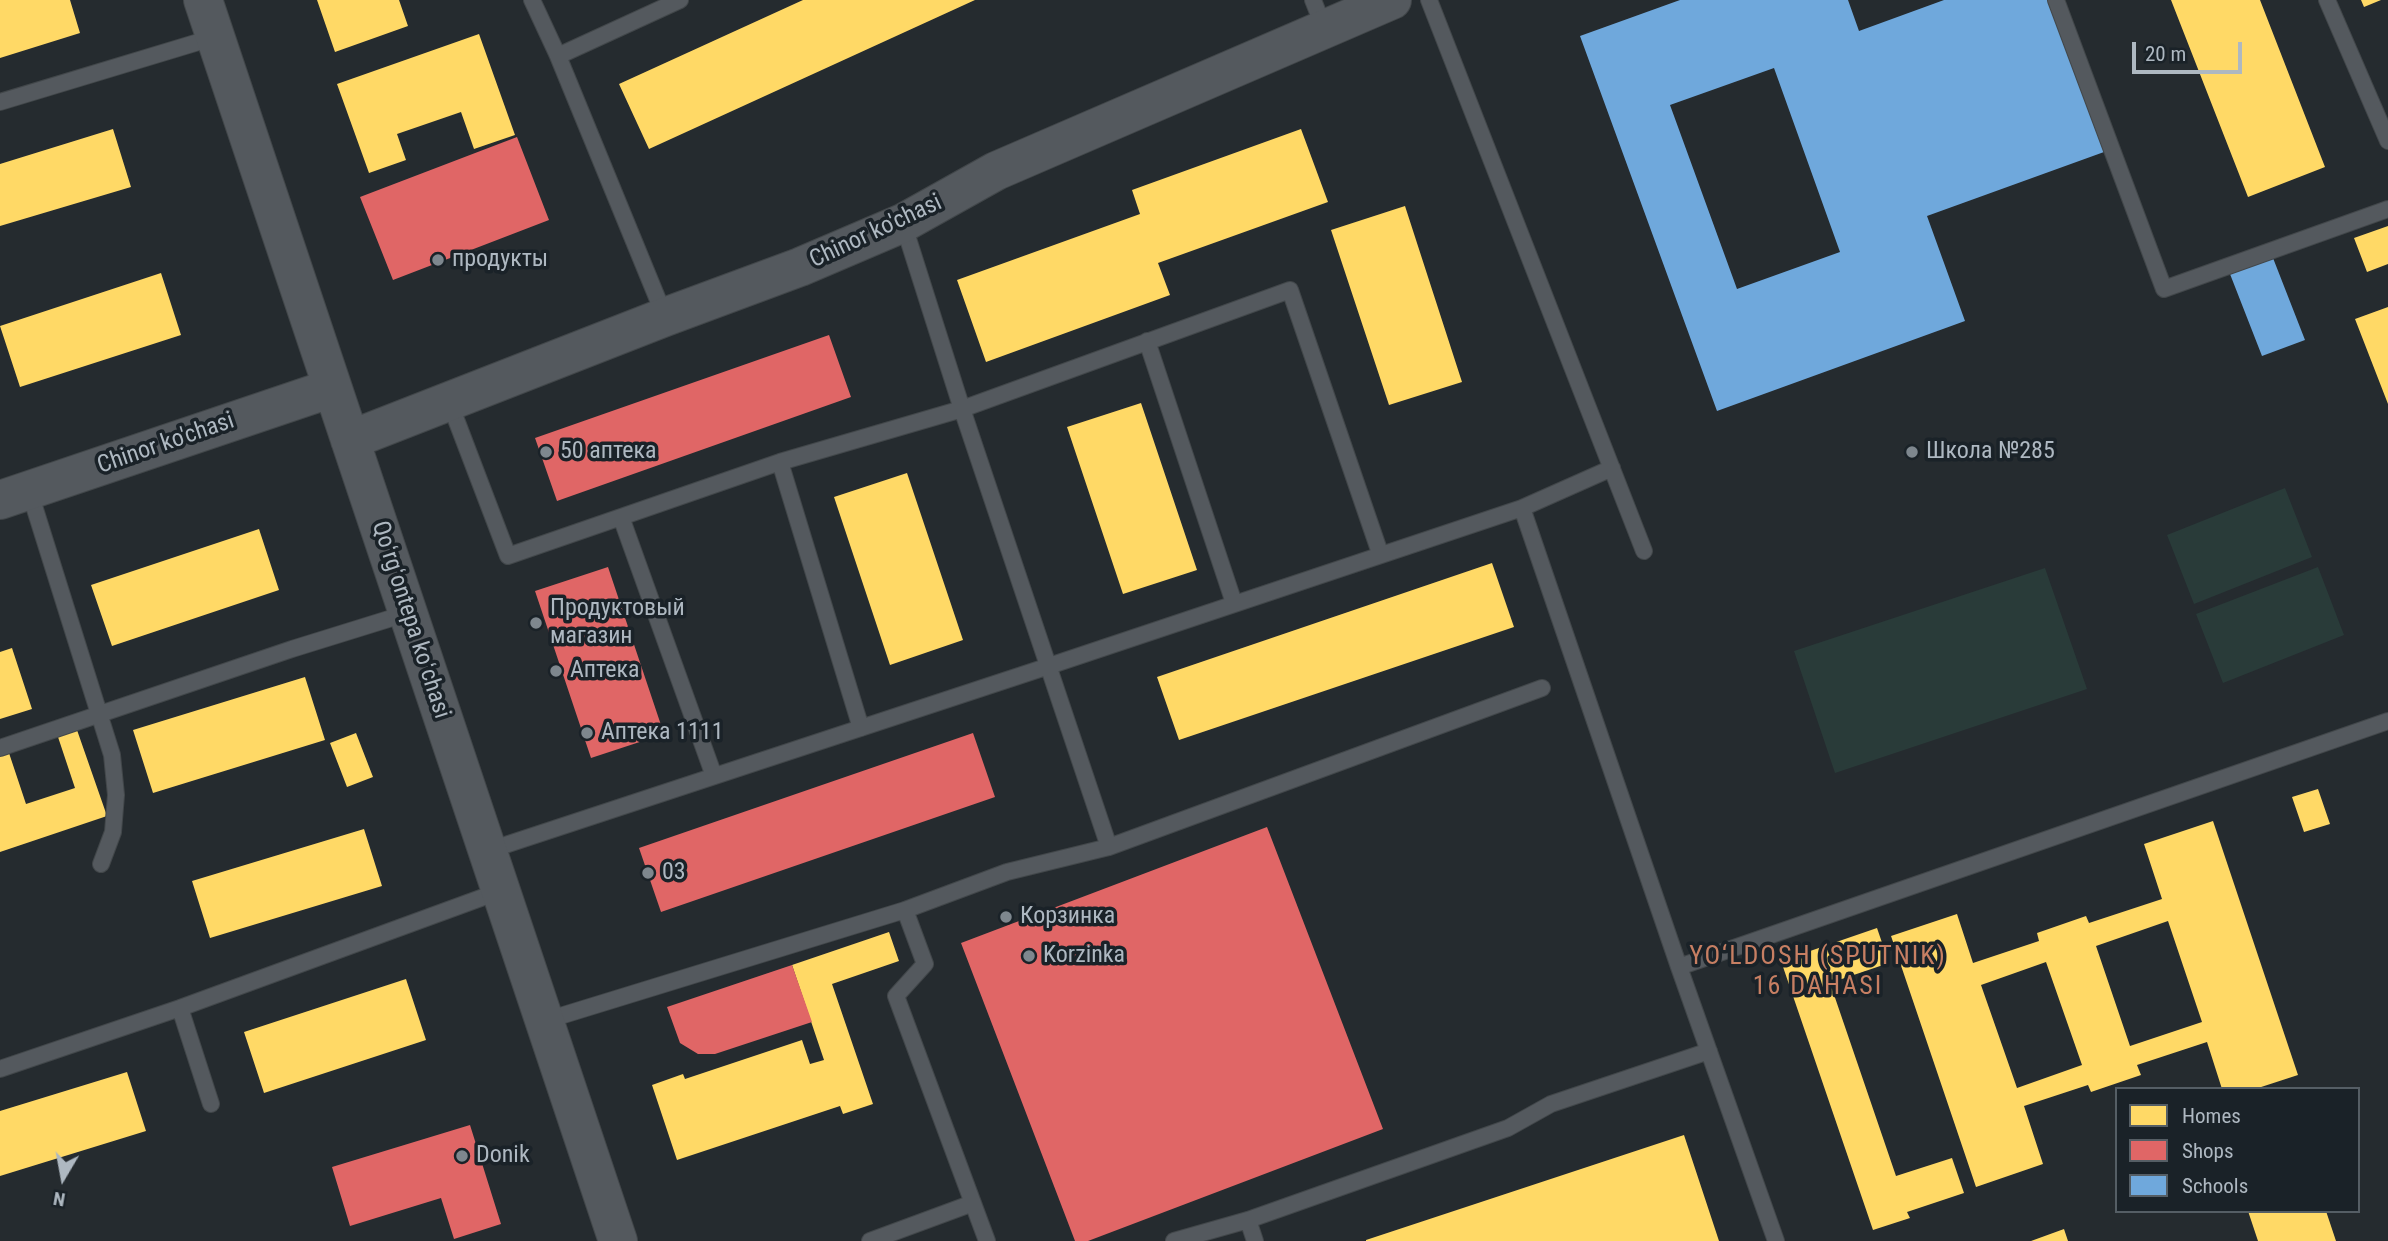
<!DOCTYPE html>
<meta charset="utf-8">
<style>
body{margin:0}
#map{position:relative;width:2388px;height:1241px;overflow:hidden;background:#252b2f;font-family:"Roboto Condensed",sans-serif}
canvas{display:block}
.legend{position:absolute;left:2115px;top:1087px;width:245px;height:126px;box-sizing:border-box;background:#1a2228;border:2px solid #555e65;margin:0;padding:9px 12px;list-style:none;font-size:21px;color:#aeb8c1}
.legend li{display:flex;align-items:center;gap:14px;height:35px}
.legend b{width:35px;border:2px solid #555e65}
.north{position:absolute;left:28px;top:1143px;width:70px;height:70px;-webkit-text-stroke:5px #1a2228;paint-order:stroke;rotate:190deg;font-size:19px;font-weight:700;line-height:28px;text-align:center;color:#aeb8c1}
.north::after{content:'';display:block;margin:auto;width:24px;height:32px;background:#aeb8c1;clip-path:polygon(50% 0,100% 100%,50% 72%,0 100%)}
.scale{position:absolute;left:2132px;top:42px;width:110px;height:32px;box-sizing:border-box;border:4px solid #aeb8c1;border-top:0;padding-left:9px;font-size:21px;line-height:24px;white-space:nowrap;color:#aeb8c1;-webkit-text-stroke:5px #1a2228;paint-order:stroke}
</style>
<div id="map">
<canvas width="2388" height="1241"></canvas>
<ul class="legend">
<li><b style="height:19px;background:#ffd966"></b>Homes</li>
<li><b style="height:19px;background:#e06666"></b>Shops</li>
<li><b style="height:19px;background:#6fa8dc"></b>Schools</li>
</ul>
<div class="north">N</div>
<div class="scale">20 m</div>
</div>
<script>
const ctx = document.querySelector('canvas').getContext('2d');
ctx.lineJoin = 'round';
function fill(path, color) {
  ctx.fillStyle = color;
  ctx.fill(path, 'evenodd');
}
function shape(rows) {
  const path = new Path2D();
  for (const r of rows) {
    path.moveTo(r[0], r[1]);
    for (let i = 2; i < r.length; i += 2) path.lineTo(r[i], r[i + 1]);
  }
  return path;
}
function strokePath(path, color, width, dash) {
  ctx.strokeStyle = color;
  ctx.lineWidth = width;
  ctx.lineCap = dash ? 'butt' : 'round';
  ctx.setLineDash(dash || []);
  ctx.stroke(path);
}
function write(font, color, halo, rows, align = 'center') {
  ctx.font = font + ' "Roboto Condensed",sans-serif';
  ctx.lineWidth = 7;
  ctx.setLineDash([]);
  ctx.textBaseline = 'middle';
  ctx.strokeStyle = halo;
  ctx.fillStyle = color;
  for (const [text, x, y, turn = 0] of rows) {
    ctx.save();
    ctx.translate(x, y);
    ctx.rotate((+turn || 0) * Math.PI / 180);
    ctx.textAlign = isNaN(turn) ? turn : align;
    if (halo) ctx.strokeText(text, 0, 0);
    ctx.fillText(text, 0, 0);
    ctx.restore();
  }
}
const green = shape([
 [2285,488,2312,557,2194,604,2167,535],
 [2318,567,2344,635,2223,683,2196,614],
 [2045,568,2087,689,1835,773,1794,651]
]);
const homes = shape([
 [0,0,70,0,80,33,0,58],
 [317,0,399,0,408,26,335,52],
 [803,0,975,0,649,149,619,84],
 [2171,0,2260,0,2325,167,2248,197],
 [2361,0,2381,0,2364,7],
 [479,34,515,135,474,149,461,112,397,134,406,160,369,173,337,84],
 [113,129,131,187,0,226,0,164],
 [1301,129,1328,202,1158,263,1170,295,986,362,957,280,1140,214,1132,190],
 [1405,206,1462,382,1389,405,1331,230],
 [2388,226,2388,264,2367,272,2354,238],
 [161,273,181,335,20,387,0,326],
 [2388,307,2388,404,2355,319],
 [1141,403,1197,570,1123,594,1067,427],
 [907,473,963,640,890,665,834,497],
 [259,529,279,590,112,646,91,585],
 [1492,563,1514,627,1179,740,1157,677],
 [12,648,32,709,0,719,0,652],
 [305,677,325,740,153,793,133,730],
 [77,730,107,816,0,852,0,756,9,753,26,804,75,788,58,737],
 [356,733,373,777,347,787,330,743],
 [2318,789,2330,824,2304,832,2292,797],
 [2213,821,2298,1075,2255,1089,2222,1089,2207,1042,2137,1065,2141,1075,2091,1092,2088,1085,2024,1106,2043,1164,1976,1187,1891,936,1957,914,1973,963,2039,941,2037,933,2086,916,2089,923,2162,899,2144,844],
 [2168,921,2202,1022,2130,1046,2096,946],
 [2046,962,2082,1065,2017,1088,1981,985],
 [364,829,382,886,210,938,192,881],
 [1877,928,1889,963,1830,983,1896,1176,1952,1158,1964,1193,1907,1212,1910,1218,1873,1230,1781,961],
 [889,932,899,961,832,984,873,1104,843,1114,840,1106,677,1160,652,1085,683,1074,685,1079,802,1040,810,1064,824,1060,792,965],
 [406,979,426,1040,264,1093,244,1032],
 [127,1072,146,1131,0,1176,0,1111],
 [1684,1135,1719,1241,1366,1241,1366,1240],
 [2248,1211,2326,1211,2336,1241,2258,1241],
 [2064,1229,2068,1241,2031,1241]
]);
const shops = shape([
 [517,137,549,220,393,280,360,197],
 [829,335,851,397,557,501,535,438],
 [608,567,664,734,591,758,535,591],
 [973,733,995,797,661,912,639,848],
 [1267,827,1383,1129,1088,1241,1075,1241,961,943],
 [792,965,812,1022,715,1054,698,1054,680,1043,667,1007],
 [470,1125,501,1224,454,1239,441,1198,350,1226,332,1167]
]);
const schools = shape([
 [1680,0,1848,0,1859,31,1944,0,2049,0,2104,152,1927,216,1965,321,1717,411,1580,36],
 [1774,68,1840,252,1737,289,1670,105],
 [2273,258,2305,340,2262,356,2230,274]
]);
const service = shape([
 [532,0,558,56],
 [1313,0,1324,28],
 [1429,0,1644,551],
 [2056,0,2164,289,2388,209],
 [2327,0,2388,141],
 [0,102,215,37],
 [903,223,962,409,1109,847,1007,872,905,910,925,964,896,996,987,1241],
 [665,317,558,56,680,0],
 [1147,341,1234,603],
 [449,401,508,556,621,517,714,776],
 [780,462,962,409,1290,290,1380,553],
 [29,490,112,755,116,795,113,832,101,864],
 [1522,508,1612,468],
 [621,517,780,462,861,728],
 [0,748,292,649,408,613],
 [1109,847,1542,688],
 [487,851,1049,666,1522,508,1679,967,1776,1241],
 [1679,967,2388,721],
 [180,1008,211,1104],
 [544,1021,905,910],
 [0,1069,180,1008,500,891],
 [1248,1220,1255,1241],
 [870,1241,973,1203],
 [1174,1241,1248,1220,1508,1128,1551,1104,1709,1051]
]);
const tertiary = shape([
 [203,0,618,1241],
 [350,440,665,317,800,267,903,223,996,171,1392,0],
 [0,500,332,388]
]);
const markers = [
 [438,260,7,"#7e878e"],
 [546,452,7,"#7e878e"],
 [1912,452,7,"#7e878e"],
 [536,623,7,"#7e878e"],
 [556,671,7,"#7e878e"],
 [587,733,7,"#7e878e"],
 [648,873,7,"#7e878e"],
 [1006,917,7,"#7e878e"],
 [1029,956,7,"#7e878e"],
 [462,1156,7,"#7e878e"]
];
const streetNames = [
 ["Chinor ko'chasi",876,232,-25],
 ["Chinor ko'chasi",166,444,-19],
 ["Qoʻrgʻontepa koʻchasi",410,620,72]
];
const poiNames = [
 ["продукты",452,260],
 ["50 аптека",560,452],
 ["Школа №285",1926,452],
 ["Продуктовый",550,609],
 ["магазин",550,637],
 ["Аптека",570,671],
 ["Аптека 1111",601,733],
 ["03",662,873],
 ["Корзинка",1020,917],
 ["Korzinka",1043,956],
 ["Donik",476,1156]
];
const neighbourhoodNames = [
 ["YO‘LDOSH (SPUTNIK)",1818,957],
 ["16 DAHASI",1818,987]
];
fill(green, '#293b39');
fill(homes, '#ffd966');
fill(shops, '#e06666');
fill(schools, '#6fa8dc');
strokePath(service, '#42474a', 18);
strokePath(tertiary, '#42474a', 40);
strokePath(service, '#54595e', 16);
strokePath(tertiary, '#54595e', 38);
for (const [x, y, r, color] of markers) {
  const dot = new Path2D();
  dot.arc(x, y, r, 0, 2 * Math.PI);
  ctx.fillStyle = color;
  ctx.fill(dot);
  strokePath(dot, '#1a2228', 2.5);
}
write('24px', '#aeb8c1', '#1a2228', streetNames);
write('24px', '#aeb8c1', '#1a2228', poiNames, 'left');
ctx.letterSpacing = '2px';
write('26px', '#c77f63', '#1a2228', neighbourhoodNames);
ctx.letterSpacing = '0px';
</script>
